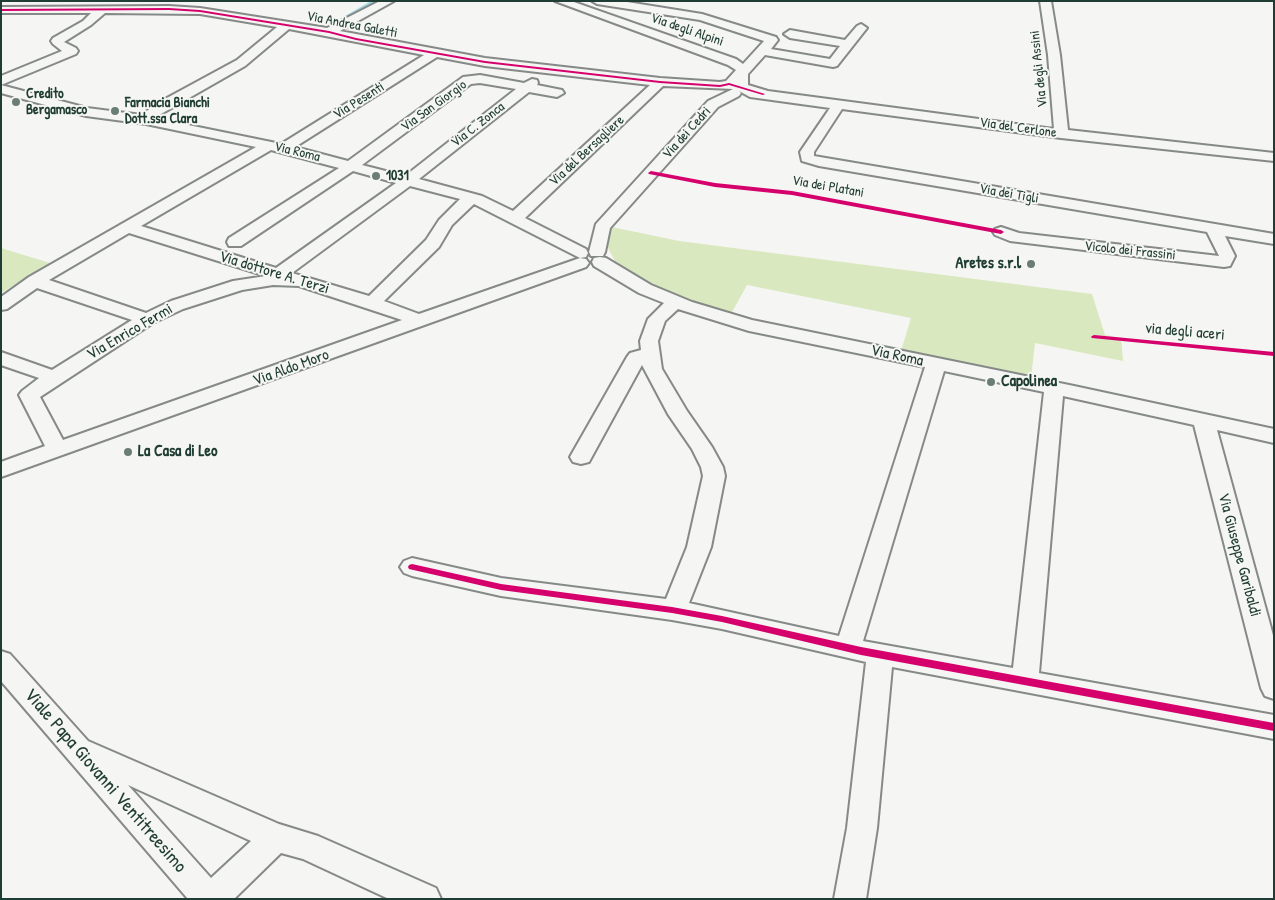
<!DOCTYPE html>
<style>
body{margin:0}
#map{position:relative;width:1275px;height:900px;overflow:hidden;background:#f5f5f3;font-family:"Patrick Hand",sans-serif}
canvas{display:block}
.frame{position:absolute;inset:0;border:2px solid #1f3d34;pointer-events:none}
</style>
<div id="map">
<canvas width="1275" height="900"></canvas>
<div class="frame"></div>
</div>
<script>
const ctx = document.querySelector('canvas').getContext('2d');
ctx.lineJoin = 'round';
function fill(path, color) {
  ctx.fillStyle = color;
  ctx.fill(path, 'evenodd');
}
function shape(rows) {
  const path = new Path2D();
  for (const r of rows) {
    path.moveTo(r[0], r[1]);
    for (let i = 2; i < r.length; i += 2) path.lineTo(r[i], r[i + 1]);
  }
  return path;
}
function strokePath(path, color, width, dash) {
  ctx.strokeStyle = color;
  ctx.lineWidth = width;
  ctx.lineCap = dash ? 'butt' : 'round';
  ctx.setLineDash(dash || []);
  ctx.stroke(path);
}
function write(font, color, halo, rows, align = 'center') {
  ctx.font = font + ' "Patrick Hand",sans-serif';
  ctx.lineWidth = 4;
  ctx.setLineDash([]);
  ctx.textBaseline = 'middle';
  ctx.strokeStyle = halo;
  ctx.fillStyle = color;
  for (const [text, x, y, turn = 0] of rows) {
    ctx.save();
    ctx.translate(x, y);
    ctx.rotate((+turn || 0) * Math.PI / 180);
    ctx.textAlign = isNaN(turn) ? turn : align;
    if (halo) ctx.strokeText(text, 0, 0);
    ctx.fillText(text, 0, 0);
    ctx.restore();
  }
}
const green = shape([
 [612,227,679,241,1092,294,1105,335,1121,338,1123,361,1035,343,1031,378,901,351,911,318,747,285,731,314,686,299,665,290,637,276,615,261,608,248,606,237],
 [1,248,50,263,1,293]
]);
const canal = shape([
 [371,1,382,1,328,32,325,33,321,30,371,1]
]);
const minor = shape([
 [380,1,394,1,340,31,485,58,660,78,720,82,726,81,736,70,728,65,555,1,571,1,736,59,743,64,764,41,700,20,597,4,592,1,621,1,702,14,776,37,778,40,771,49,830,59,840,46,790,38,784,34,790,30,845,40,857,26,861,24,867,28,837,66,833,67,765,55,748,74,748,85,768,91,1054,129,1048,55,1040,1,1051,1,1060,55,1068,130,1274,153,1274,161,1061,138,842,109,814,152,814,156,1274,234,1274,244,1225,236,1235,256,1230,266,1224,267,1010,241,995,235,993,232,995,229,1001,227,1019,233,1219,256,1207,232,819,166,802,161,800,152,830,108,750,97,739,91,741,93,739,96,718,107,610,228,605,252,603,256,591,256,589,252,596,224,708,101,733,89,663,86,525,218,586,249,588,253,586,257,580,258,586,259,589,263,586,267,1,477,1,462,45,446,19,395,22,391,39,378,1,365,1,352,52,370,132,320,37,288,7,309,1,310,1,297,29,277,256,147,146,124,86,116,1,93,1,85,87,108,142,115,154,105,237,60,277,27,200,14,105,13,91,25,64,42,76,48,78,51,76,54,1,85,1,76,62,51,53,44,51,41,53,38,83,21,91,13,1,13,1,7,169,6,200,8,327,28,380,1],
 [289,29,424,55,281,144,154,118,245,66,289,29],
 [437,57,485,66,650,85,513,211,482,196,419,179,529,92,557,97,564,93,562,90,537,85,538,83,537,80,532,79,524,83,480,75,463,77,348,161,295,147,437,57],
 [480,83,516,89,405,176,362,165,471,84,480,83],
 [271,150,339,168,229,238,227,242,229,246,241,246,353,171,396,183,276,268,141,226,271,150],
 [410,186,460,199,439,220,426,240,369,296,292,273,410,186],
 [474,204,580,258,419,314,384,301,439,247,452,225,474,204],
 [129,233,266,276,233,281,171,301,146,313,49,280,129,233],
 [273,285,299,286,402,320,63,440,40,397,153,323,183,309,242,290,273,285],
 [600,257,606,258,651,285,692,302,752,320,1074,386,1274,429,1274,443,1217,430,1274,639,1274,699,1265,696,1261,688,1194,425,1063,396,1039,673,1274,715,1274,739,892,667,877,828,866,899,834,899,847,828,866,662,722,629,672,620,501,596,412,576,404,573,400,567,404,561,412,558,501,578,666,599,687,547,703,476,701,467,692,449,668,414,642,365,589,462,581,464,573,462,570,457,627,357,630,353,641,350,640,341,648,319,664,303,639,293,594,266,592,262,594,258,600,257],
 [678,309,749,331,925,367,839,636,689,603,711,547,725,476,723,467,712,447,687,411,662,369,658,341,665,321,678,309],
 [944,371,1044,392,1013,668,863,641,944,371],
 [1,651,10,654,88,741,279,824,318,836,436,888,441,899,389,899,303,859,281,853,234,899,188,899,1,681,1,651],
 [128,785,251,841,211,878,128,785]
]);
const cycleway = shape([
 [169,8,200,10,329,31,356,38,485,61,660,81,720,85,729,83,765,94,763,95,729,85,720,87,660,83,485,63,356,40,329,33,200,12,169,10,1,11,1,9,169,8],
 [651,171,715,183,792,191,1001,230,1004,232,1001,234,792,195,715,187,649,174,648,173,651,171],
 [1094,335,1274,352,1274,356,1092,338,1091,337,1092,336,1094,335],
 [412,564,501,584,672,607,722,616,861,647,1274,723,1274,731,861,655,722,622,672,613,501,590,409,569,408,567,409,565,412,564]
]);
const markers = [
 [16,102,5,"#6a7d77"],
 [115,111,5,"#6a7d77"],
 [376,176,5,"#6a7d77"],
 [1031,264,5,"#6a7d77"],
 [991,382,5,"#6a7d77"],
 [128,452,5,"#6a7d77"]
];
const farStreetnames = [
 ["Via Andrea Galetti",352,25,11],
 ["Via degli Alpini",687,30,19],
 ["Via degli Assini",1039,69,-96],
 ["Via Pesenti",359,101,-32],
 ["Via San Giorgio",434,106,-36],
 ["Via C. Zonca",478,125,-38],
 ["Via del Cerlone",1018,128,8],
 ["Via dei Cedri",687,133,-48],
 ["Via del Bersagliere",587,151,-43],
 ["Via Roma",297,152,14],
 ["Via dei Platani",828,187,10],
 ["Via dei Tigli",1009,194,10],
 ["Vicolo dei Frassini",1130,251,6]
];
const farPoinames = [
 ["Credito",26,94],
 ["Bergamasco",26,110],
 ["Farmacia Bianchi",125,103],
 ["Dott.ssa Clara",125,119],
 ["1031",386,176]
];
const poiNames = [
 ["Aretes s.r.l",1021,264,"right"],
 ["Capolinea",1001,382],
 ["La Casa di Leo",138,452]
];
const streetNames = [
 ["Via dottore A. Terzi",274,273,17],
 ["Via Enrico Fermi",130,332,-30],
 ["via degli aceri",1185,332,5],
 ["Via Roma",897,356,12],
 ["Via Aldo Moro",291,368,-20],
 ["Via Giuseppe Garibaldi",1239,555,75]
];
const nearStreetnames = [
 ["Viale Papa Giovanni Ventitreesimo",105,781,49]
];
fill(green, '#dae8bf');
fill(canal, '#a2d9e4');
strokePath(minor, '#858a88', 4);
fill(minor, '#f5f5f3');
fill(cycleway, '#d6006c');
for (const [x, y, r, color] of markers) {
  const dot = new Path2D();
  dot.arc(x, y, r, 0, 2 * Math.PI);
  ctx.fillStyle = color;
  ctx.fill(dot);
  strokePath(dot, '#f6f6f2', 2);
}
write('14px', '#1f3d34', '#f6f6f2', farStreetnames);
write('bold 14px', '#1f3d34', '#f6f6f2', farPoinames, 'left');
write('bold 16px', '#1f3d34', '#f6f6f2', poiNames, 'left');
write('16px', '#1f3d34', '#f6f6f2', streetNames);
write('19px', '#1f3d34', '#f6f6f2', nearStreetnames);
</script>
